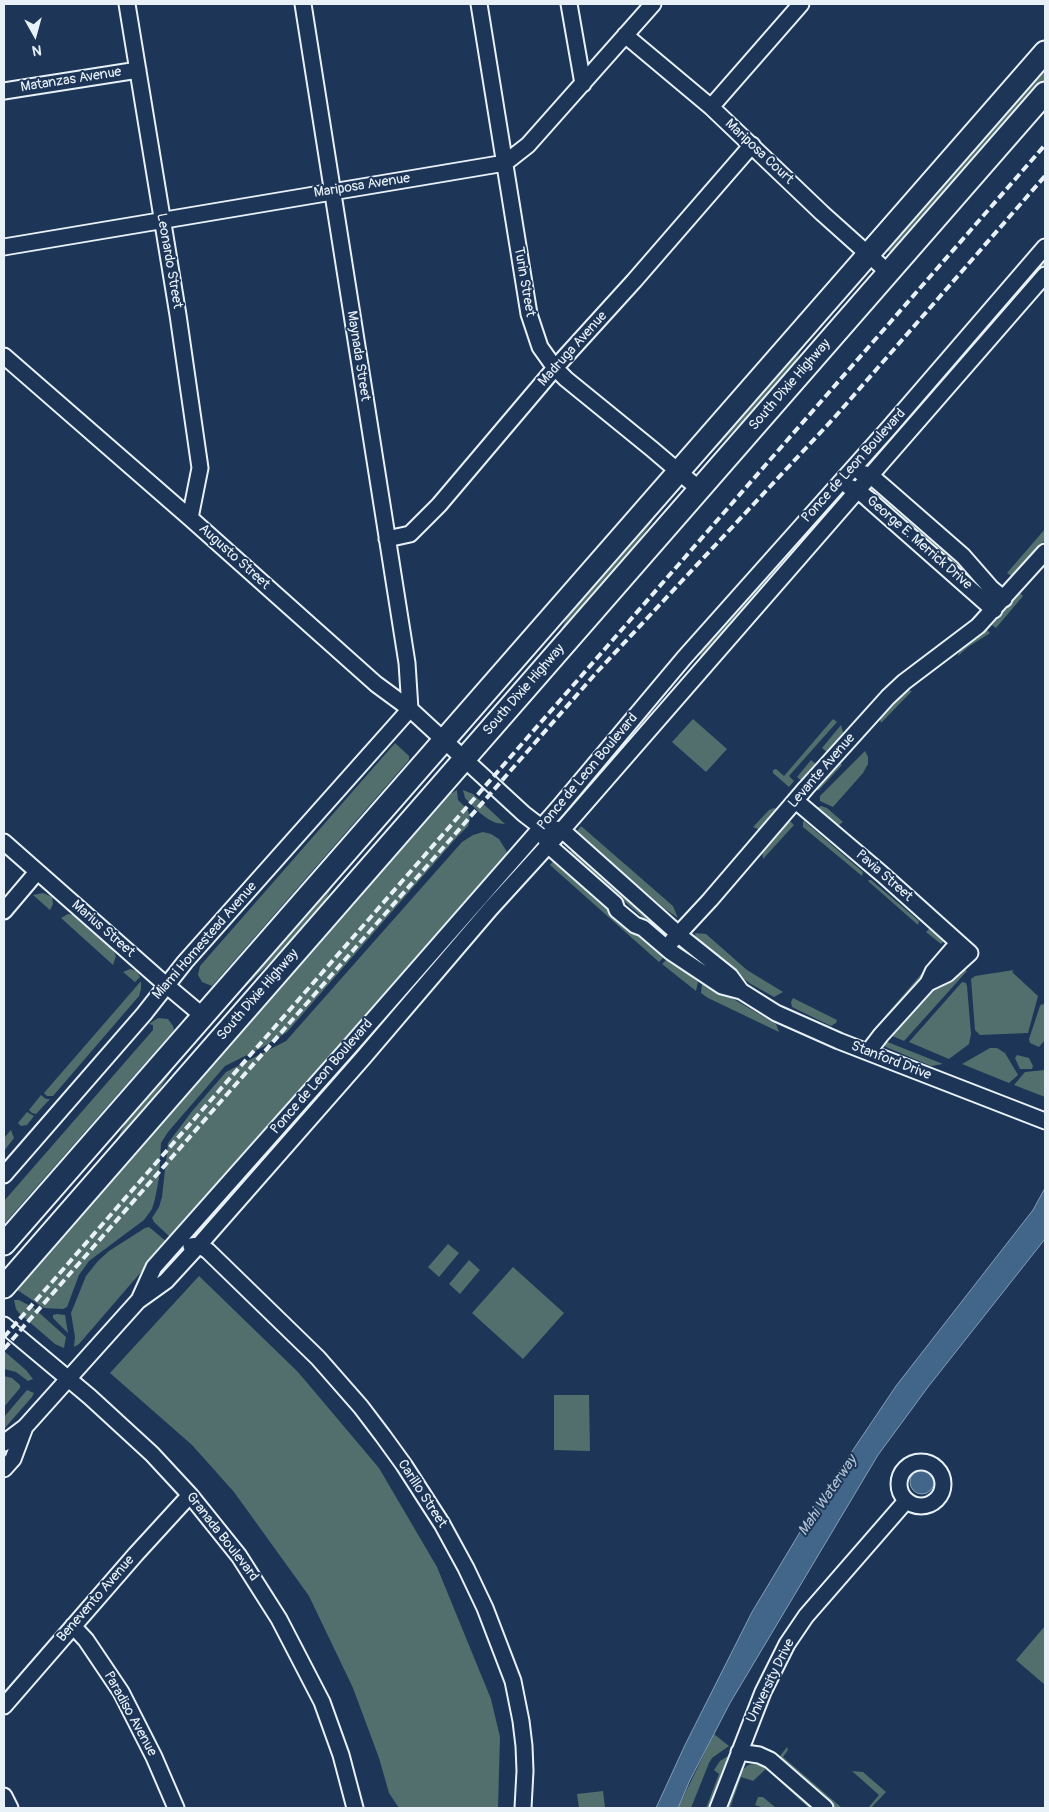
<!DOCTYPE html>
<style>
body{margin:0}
#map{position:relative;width:1049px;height:1812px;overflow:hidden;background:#1d3557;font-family:Pangolin,sans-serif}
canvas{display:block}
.frame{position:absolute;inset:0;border:5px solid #e8f1f8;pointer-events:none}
.north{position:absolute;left:10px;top:10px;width:50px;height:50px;-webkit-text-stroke:4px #1d3557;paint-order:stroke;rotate:173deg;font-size:14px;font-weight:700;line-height:20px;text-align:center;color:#e8f1f8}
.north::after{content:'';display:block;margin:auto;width:18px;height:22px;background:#e8f1f8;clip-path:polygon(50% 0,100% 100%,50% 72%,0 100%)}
</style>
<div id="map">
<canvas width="1049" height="1812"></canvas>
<div class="frame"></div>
<div class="north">N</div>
</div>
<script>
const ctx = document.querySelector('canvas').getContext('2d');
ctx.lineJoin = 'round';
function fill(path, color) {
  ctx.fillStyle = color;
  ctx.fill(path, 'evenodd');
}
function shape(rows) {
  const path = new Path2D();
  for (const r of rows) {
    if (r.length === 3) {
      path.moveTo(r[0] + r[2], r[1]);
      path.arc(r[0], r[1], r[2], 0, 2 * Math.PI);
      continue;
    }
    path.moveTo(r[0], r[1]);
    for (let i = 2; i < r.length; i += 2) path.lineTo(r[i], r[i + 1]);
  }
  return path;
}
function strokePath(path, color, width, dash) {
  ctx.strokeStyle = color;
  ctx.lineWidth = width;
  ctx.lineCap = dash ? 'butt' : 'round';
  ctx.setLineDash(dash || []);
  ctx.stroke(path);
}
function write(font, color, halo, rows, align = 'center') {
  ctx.font = font + ' Pangolin,sans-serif';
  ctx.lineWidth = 4;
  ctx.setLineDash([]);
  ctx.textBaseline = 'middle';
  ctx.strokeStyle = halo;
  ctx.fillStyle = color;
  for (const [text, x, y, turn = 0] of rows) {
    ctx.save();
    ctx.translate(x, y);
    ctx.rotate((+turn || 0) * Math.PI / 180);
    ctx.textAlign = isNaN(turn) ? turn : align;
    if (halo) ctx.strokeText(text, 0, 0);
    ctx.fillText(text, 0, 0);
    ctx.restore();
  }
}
const green = shape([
 [1045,66,1045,81,907,240,891,251,886,252,885,250],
 [1045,259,1045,266,1002,315,999,312],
 [991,321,994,324,907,422,910,414],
 [802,343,804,344,788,376,710,454,707,454],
 [879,492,895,506,894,509,890,509,875,495,876,493],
 [903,513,951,550,985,589,982,590,901,519,901,515],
 [649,519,652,522,620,567,562,635,559,633,573,607],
 [1045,529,1045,540,1013,577,1007,573],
 [795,545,796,548,784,563,703,656,700,657,701,650],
 [1020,593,1023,596,996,628,992,625],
 [987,630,990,633,968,647,958,656,960,649],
 [906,690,912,691,881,723,879,716],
 [650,709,651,712,642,726,606,769,604,768,608,759],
 [693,719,727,749,706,772,672,742],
 [833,719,837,722,789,776,794,781,789,787,773,773,773,770,776,769,784,776],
 [841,725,843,732,841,738,828,753,822,748],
 [395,743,409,756,409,760,212,986,202,982,198,975,200,966],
 [865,751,868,757,868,764,863,773,833,807,820,801,820,796],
 [811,760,817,765,803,782,797,777],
 [838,761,842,765,819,790,813,790],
 [457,790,458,800,468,810,470,819,468,826,457,837,287,1032,265,1046,225,1066,168,1132,161,1143,159,1178,155,1199,152,1209,144,1220,89,1261,79,1275,67,1307,63,1309,44,1308,16,1289,445,797],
 [463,790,473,794,505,824,496,823,488,819,480,813,465,798],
 [821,806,827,808,843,822,839,825,834,824,816,808],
 [774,808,779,810,760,830,753,827,769,810],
 [807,818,805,822,863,872,862,876,803,827,803,822],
 [788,819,794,825,763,859,762,850],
 [581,826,673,906,678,918,665,909,582,837,577,831],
 [483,832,491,834,499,839,507,852,504,857,171,1238,154,1222,152,1218,159,1207,162,1197,168,1143,193,1110,226,1072,286,1041,462,842,473,835],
 [572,849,576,850,651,916,653,920,652,922,648,922,571,855,570,852],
 [554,860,666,955,659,962,550,865],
 [869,880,871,880,919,921,918,925,868,881],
 [331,884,333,885,321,909,306,927,232,1000,231,999],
 [43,893,52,897,53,904,50,910,33,895],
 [68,914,75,915,112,948,116,956,113,965,61,918],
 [929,929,933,929,945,940,941,944,926,932],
 [695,933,706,934,747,970,783,992,774,997,751,984,731,970,696,940],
 [942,950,944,954,877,1031,873,1030],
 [668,958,698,982,696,991,662,964],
 [130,969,136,971,139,975,140,977,135,982,123,972],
 [964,969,967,971,904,1041,890,1035,934,986],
 [1014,970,1012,972,1038,996,1028,1033,980,1035,975,1030,971,979,975,976],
 [141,981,141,989,139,996,53,1096,47,1096,44,1093],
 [962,982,966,983,967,986,971,1034,969,1044,949,1059,909,1042],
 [702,983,706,983,776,1024,779,1032,708,998,701,993],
 [793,998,837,1020,836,1023,831,1026,792,1007,791,1002],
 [1042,1004,1045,1005,1045,1040,1039,1047,1030,1043,1029,1039,1040,1006],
 [158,1018,168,1019,173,1026,174,1030,4,1224,4,1201,153,1030,153,1025,149,1024],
 [885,1041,943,1064,931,1066,886,1047,885,1046],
 [990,1048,997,1048,1005,1053,1018,1075,1009,1083,962,1064],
 [1017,1055,1029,1058,1033,1066,1032,1069,1020,1069,1015,1058],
 [173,1065,175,1066,144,1112,118,1142,116,1141,132,1111],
 [341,1066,345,1068,191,1244,185,1244],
 [1045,1070,1045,1097,1014,1085,1025,1072],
 [41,1095,46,1099,50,1099,36,1114,32,1113,29,1110],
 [27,1112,34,1116,27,1125,21,1126,18,1123],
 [11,1130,14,1138,4,1151,4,1138],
 [149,1227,167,1242,79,1344,74,1347,75,1337,71,1313,86,1276,98,1261,109,1251,145,1228],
 [448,1244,459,1253,439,1277,428,1267],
 [469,1260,480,1270,460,1294,449,1284],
 [513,1267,564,1313,523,1359,472,1313],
 [199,1276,298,1372,379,1468,437,1567,491,1699,500,1737,498,1808,399,1808,389,1793,379,1758,353,1688,309,1596,234,1492,192,1445,110,1373],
 [14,1300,19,1300,34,1308,66,1337,64,1348,55,1344,19,1313,16,1309],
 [57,1314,65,1315,68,1333,53,1318,53,1315],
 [4,1351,26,1370,33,1379,28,1381,16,1372,4,1369],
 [4,1376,12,1378,20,1385,20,1388,4,1407],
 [27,1390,34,1393,32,1397,4,1429,4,1417],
 [554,1395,589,1395,590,1451,554,1450],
 [1045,1626,1045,1685,1016,1660],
 [714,1734,729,1746,712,1758,709,1763,691,1808,678,1808],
 [787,1747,788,1750,783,1757,842,1808,835,1808,780,1759,780,1756],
 [728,1756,731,1758,711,1808,706,1808,719,1774,714,1770,720,1761],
 [754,1764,764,1765,771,1768,816,1808,809,1808,766,1769,753,1781,741,1777,730,1808,725,1808,740,1772,748,1765],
 [852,1771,863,1772,886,1792,871,1808,868,1808,879,1795],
 [603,1791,605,1808,579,1808,577,1794],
 [758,1797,763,1797,776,1808,764,1808,755,1805]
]);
const water = shape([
 [1045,1183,1045,1239,928,1387,878,1455,730,1703,690,1780,678,1808,656,1808,685,1745,752,1612,818,1502,896,1386,1033,1210,1045,1188,1045,1183],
 [922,1482,12]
]);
const minor = shape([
 [127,4,178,315,200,468,190,518],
 [303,4,407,663,410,709],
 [479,4,529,314,540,347,555,368,566,379,652,449,699,489],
 [569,4,583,84],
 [625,35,711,107,822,213,889,273],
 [4,91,138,70],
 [711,107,801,4],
 [4,247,505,163,528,145,653,4],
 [4,356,190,518,376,684,410,709,524,814,541,827,562,830,685,940,730,976,741,991],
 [861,473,870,475,884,487,963,556,991,588,1004,599],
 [849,487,857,490,867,498,994,610],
 [387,539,410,534,439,505,555,368,634,281,752,145],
 [796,801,882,874,970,953,947,974,928,983],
 [544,835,548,845,615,904,617,910,635,925,643,928,671,952,722,986,741,991,776,1013,839,1041,1045,1121],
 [4,842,166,985,203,1016],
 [4,911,37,872],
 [672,941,710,900,806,788,888,697,904,682,978,626,1045,552],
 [868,1052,881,1035,928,983,933,972,958,943],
 [4,1175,144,1014,185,962,410,709],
 [191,1246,199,1245,208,1251,318,1358,361,1407,383,1436,404,1465,442,1524,466,1568,485,1608,513,1681,521,1721,524,1746,525,1771,523,1808],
 [139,1300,154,1267,351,1045,560,806,684,658,888,429,1045,247],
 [4,1325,90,1397,152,1454,190,1495,239,1556,279,1619,322,1702,341,1755,355,1808],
 [4,1443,25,1427,138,1301,166,1281,199,1245,363,1058,491,908,562,830,1045,275],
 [921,1484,22],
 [4,1469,13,1459,25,1427],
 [73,1626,86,1640,121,1692,154,1757,176,1808],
 [4,1706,136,1554,190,1495],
 [739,1752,759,1755,770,1760,825,1808],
 [4,1796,10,1808],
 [718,1808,763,1692,787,1644,806,1616,906,1501]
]);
const highway = shape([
 [4,1244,1045,52],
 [4,1287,1045,93]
]);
const rail = shape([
 [4,1337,1045,145],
 [4,1349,597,672,834,418,1045,176]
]);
const streetNames = [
 ["Matanzas Avenue",71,80,-9],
 ["Mariposa Court",759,152,43],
 ["Mariposa Avenue",362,186,-9],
 ["Leonardo Street",169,261,80],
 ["Turin Street",524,282,80],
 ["Madruga Avenue",573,349,-48],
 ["Maynada Street",358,356,81],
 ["South Dixie Highway",790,385,-49],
 ["Ponce de Leon Boulevard",854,466,-48],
 ["George E. Merrick Drive",919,543,41],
 ["Augusto Street",234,557,42],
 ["South Dixie Highway",524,690,-49],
 ["Levante Avenue",822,771,-49],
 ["Ponce de Leon Boulevard",588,772,-50],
 ["Pavia Street",884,876,41],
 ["Marius Street",103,929,41],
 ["Miami Homestead Avenue",205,941,-49],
 ["South Dixie Highway",258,995,-49],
 ["Stanford Drive",891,1061,21],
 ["Ponce de Leon Boulevard",322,1077,-49],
 ["Carillo Street",422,1494,57],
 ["Granada Boulevard",222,1537,52],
 ["Benevento Avenue",96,1599,-49],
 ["University Drive",771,1681,-64],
 ["Paradiso Avenue",130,1714,61]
];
const waterNames = [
 ["Mahi Waterway",828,1496,-56]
];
fill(green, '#526f6d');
fill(water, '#426689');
strokePath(water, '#849eb5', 1);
strokePath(minor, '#e8f1f8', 19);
strokePath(highway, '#e8f1f8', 25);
strokePath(minor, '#1d3557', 15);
strokePath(highway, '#1d3557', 21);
strokePath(rail, '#e8f1f8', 4, [8, 4]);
write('14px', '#e8f1f8', '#1d3557', streetNames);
write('italic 15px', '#aec0d1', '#1d3557', waterNames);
</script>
